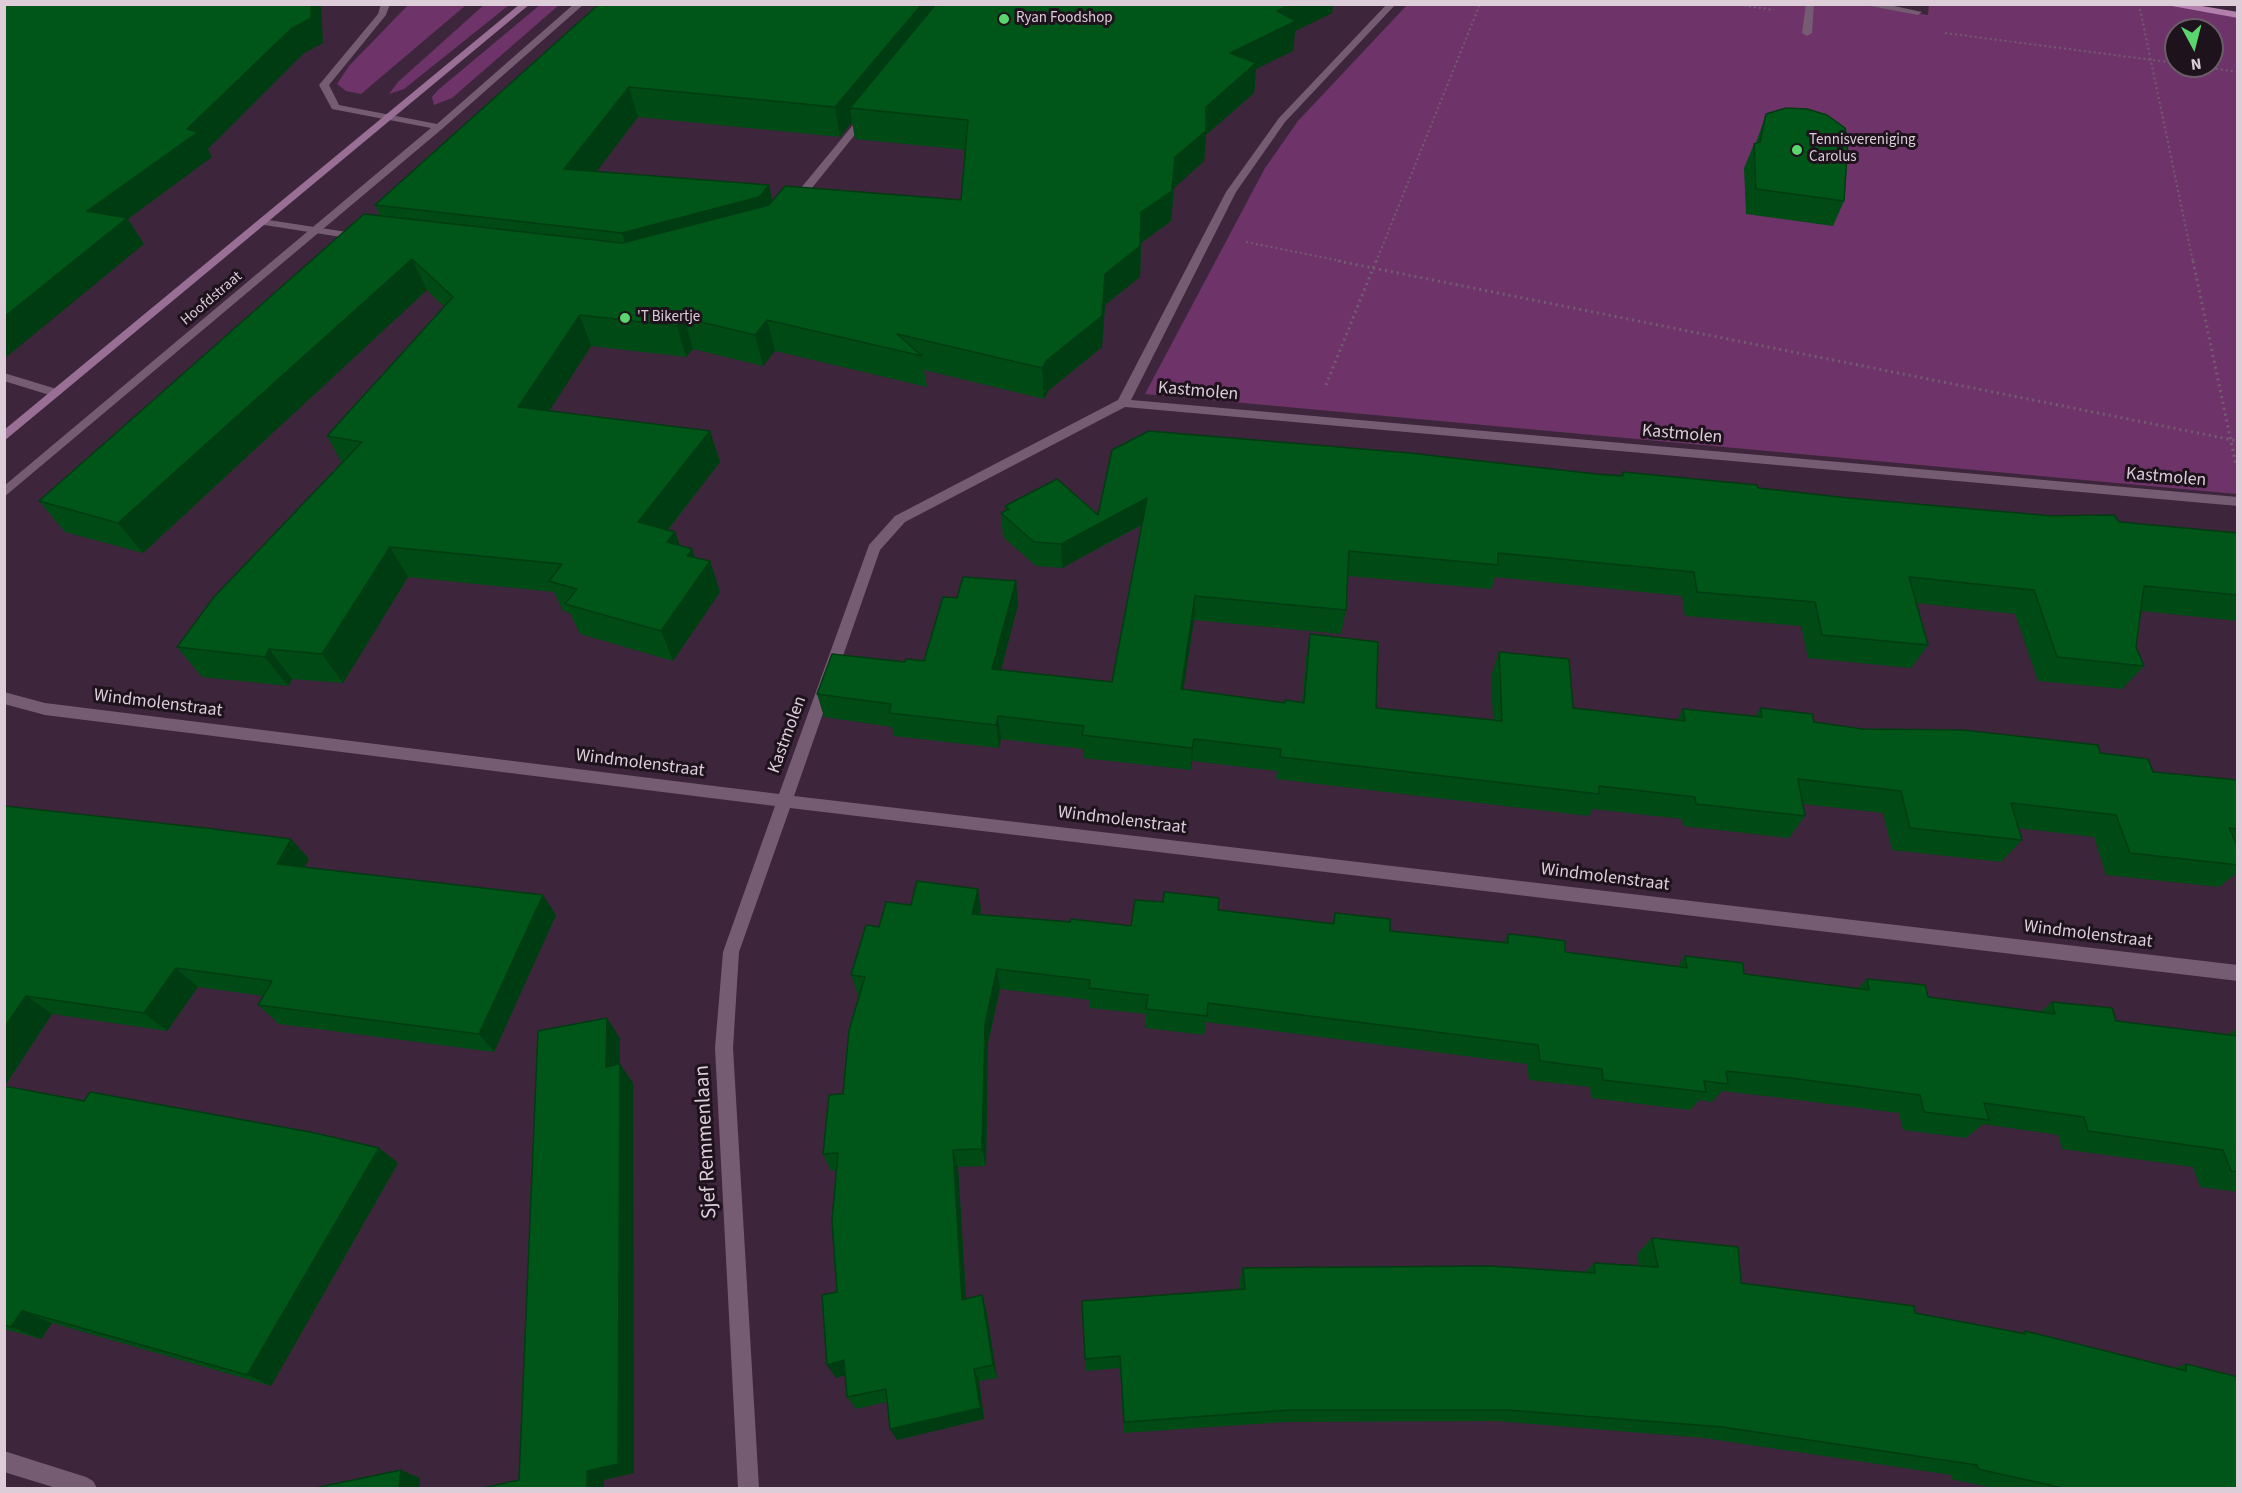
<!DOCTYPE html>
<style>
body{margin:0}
#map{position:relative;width:2242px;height:1493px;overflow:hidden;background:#3d263b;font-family:"Source Sans 3",sans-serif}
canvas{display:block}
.frame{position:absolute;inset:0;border:6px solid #dccdd9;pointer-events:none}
.north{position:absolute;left:2164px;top:18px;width:60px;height:60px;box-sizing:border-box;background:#1e131c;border:2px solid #6a5d68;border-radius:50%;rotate:173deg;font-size:16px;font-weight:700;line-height:24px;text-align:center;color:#dccdd9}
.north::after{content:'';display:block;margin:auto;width:21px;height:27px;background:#5bd56e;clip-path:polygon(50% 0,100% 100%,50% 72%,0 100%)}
</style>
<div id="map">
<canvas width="2242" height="1493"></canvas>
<div class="frame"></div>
<div class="north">N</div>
</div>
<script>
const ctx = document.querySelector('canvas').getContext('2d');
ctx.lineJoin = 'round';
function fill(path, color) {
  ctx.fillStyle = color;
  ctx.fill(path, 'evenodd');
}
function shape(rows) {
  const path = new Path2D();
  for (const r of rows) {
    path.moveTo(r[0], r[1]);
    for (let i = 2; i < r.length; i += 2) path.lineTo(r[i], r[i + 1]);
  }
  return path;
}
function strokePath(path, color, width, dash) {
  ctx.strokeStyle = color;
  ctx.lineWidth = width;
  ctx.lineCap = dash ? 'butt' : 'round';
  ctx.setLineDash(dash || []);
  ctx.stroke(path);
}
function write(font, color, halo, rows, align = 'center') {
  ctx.font = font + ' "Source Sans 3",sans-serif';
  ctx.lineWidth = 6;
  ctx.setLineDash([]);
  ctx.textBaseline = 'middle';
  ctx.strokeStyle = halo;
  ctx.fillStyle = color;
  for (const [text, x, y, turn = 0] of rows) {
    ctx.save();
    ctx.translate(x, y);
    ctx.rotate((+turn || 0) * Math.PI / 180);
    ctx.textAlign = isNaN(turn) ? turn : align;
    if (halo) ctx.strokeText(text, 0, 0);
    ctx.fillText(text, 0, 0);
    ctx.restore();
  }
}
const green = shape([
 [409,4,466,5,361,94,346,91,337,84,349,66],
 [485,4,509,5,404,89,389,94,398,82],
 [541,4,559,5,452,98,434,105,432,97,438,90],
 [1855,4,1928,15,1929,4,2173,4,2237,14,2237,494,1145,394,1265,168,1298,121,1407,5],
 [2176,30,2212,30,2212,66,2176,66]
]);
const stream = shape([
 [2161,4,2190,4,2238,12,2238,18,2161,4]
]);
const pathFar1 = shape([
 [1734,4,1774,10],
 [2139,4,2193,262],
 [1945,33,2176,63],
 [2196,66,2238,72],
 [1246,242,1346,262],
 [1376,262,1480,4]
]);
const path = shape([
 [1338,261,2238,441],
 [2193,261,2236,465],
 [1326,385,1376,261]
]);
const lane = shape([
 [1806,4,1814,4,1812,33,1807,36,1802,33,1806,4],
 [1859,4,1885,4,1922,12,1918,15,1859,4],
 [862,114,870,116,799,204,791,204,791,200,862,114],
 [262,219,360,234,365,237,360,240,258,224,257,222,262,219],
 [4,373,60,390,62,393,56,397,4,381,4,373]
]);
const street = shape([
 [381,4,390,4,386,15,329,85,339,105,437,124,574,4,584,4,442,129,4,497,4,486,431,128,332,109,319,85,378,14,381,4],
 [1387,4,1396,4,1285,122,1236,192,1131,400,2238,497,2238,506,1125,407,905,522,880,550,794,796,2238,965,2238,981,790,808,739,952,733,1048,759,1488,738,1488,715,1048,723,952,775,806,45,715,4,704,4,692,45,703,779,794,869,545,895,516,1118,400,1226,192,1279,118,1387,4],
 [4,1451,86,1477,93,1481,97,1488,56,1488,4,1472,4,1451]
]);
const secondary = shape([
 [520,4,530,4,4,441,4,430,520,4]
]);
const wall = shape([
 [599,4,1333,4,1332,13,1295,31,1293,51,1256,69,1254,93,1206,135,1204,161,1174,188,1171,221,1141,243,1140,277,1105,305,1102,347,1048,391,1044,399,924,370,927,387,775,351,763,366,693,349,686,357,591,346,549,411,710,431,720,462,668,530,675,532,680,546,695,558,710,561,720,592,673,661,580,634,570,613,563,611,554,592,408,577,343,683,292,679,288,686,202,677,177,647,342,463,327,436,444,307,427,290,143,553,65,532,39,501,380,216,375,205],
 [638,117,840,137,852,122,855,139,966,150,961,200,772,201,769,185,596,172],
 [1766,114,1844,201,1833,226,1746,214,1744,168,1754,144,1756,143],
 [1623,472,1848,498,2238,533,2238,621,2141,611,2136,647,2144,666,2122,689,2038,681,2015,614,1916,603,1928,645,1911,668,1808,658,1801,626,1685,616,1682,596,1495,577,1491,589,1348,576,1346,610,1341,634,1194,620,1183,689,1285,703,1302,702,1306,658,1310,634,1376,708,1493,720,1491,676,1499,652,1573,708,1677,720,1683,709,1756,716,1760,708,1814,722,1862,729,2100,753,2153,772,2238,780,2238,872,2219,887,2106,875,2094,837,2018,828,2022,840,2001,862,1892,850,1883,813,1803,804,1805,816,1789,838,1683,826,1682,819,1592,809,1589,816,1276,779,1277,771,1192,761,1191,770,1083,758,1083,749,1001,739,999,748,894,736,892,727,824,717,817,694,905,662,924,661,957,598,1016,581,1018,605,1001,670,1112,682,1142,525,1062,568,1036,566,1003,537,1001,513,1006,510,1005,506,1098,515,1596,474,1621,475],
 [4,806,291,839,309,859,304,867,556,915,494,1052,279,1024,258,1005,264,996,198,987,167,1031,52,1014,5,1086,84,1101,379,1148,398,1163,271,1386,52,1323,41,1339,4,1329],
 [911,905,981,910,980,915,1131,926,1218,910,1332,923,1335,913,1390,931,1504,943,1508,934,1565,952,1678,966,1685,956,1744,974,1857,989,1867,979,1928,997,2040,1012,2052,1002,2116,1021,2227,1035,2238,1028,2238,1192,2200,1187,2193,1167,2062,1149,2058,1135,1983,1124,1966,1138,1903,1130,1899,1113,1774,1097,1722,1091,1712,1102,1699,1100,1690,1110,1591,1098,1590,1087,1529,1080,1527,1064,1206,1022,1204,1035,1146,1028,1146,1014,1090,1008,1090,1000,1000,989,988,1043,986,1166,958,1167,966,1299,982,1295,986,1309,997,1378,979,1381,984,1419,897,1440,887,1402,856,1409,847,1397,845,1375,836,1378,837,1292,836,1170,831,1171,823,1154,843,1094,859,995,858,995,851,975,879,927],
 [1652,1238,1741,1283,1915,1313,2022,1333,2025,1331,2174,1368,2186,1364,2238,1488,1993,1488,1951,1479,1951,1475,1704,1438,1496,1421,1285,1422,1124,1433,1120,1368,1086,1371,1085,1359,1240,1289,1239,1282,1243,1268,1585,1272,1594,1263,1639,1266,1637,1254]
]);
const shadedWall = shape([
 [311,4,321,4,323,43,303,54,208,149,212,157,128,219,144,244,4,359,4,317,87,211,187,129],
 [922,4,950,4,850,108,852,122,840,137,835,107],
 [1291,4,1333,4,1332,13,1295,31,1293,51,1256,69,1254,93,1206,135,1204,161,1174,188,1171,221,1141,243,1140,277,1105,305,1102,347,1048,391,1044,399,1042,368,1105,274,1141,212,1175,157,1206,107,1230,53,1277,11],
 [629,87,638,117,575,200,564,169],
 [769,185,776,216,632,264,622,233],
 [412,259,427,290,143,553,118,523],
 [580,315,591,346,532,438,518,407],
 [684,318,693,349,686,357,677,326],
 [767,320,775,351,763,366,755,335],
 [710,431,720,462,650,552,638,522],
 [1147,498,1146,522,1062,568,1061,544],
 [675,532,686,562,667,542],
 [390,547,408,577,343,683,322,654],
 [692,549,701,574,710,561,720,592,673,661,661,631,687,556],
 [1016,581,1018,605,995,692,992,669],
 [1195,596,1194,620,1180,712,1181,689],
 [269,649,292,679,288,686,265,657],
 [998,716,1001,739,999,748,996,725],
 [1194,739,1192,761,1191,770,1192,748],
 [291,839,309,859,295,884,277,864],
 [978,889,981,910,975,935,972,914],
 [543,895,556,915,494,1052,479,1034],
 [176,968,198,987,167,1031,144,1013],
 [997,969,1000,989,988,1043,986,1166,982,1149,985,1024],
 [26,996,52,1014,4,1087,4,1028],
 [607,1018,620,1038,620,1086,606,1067],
 [620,1064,633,1083,634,1473,604,1480,604,1488,587,1488,587,1471],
 [379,1148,398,1163,271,1386,247,1375],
 [953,1150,958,1167,967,1313,962,1300],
 [982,1295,986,1309,997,1378,993,1365],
 [22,1311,52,1323,41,1339,11,1327],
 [844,1360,852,1373,836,1378,827,1365],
 [974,1369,979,1381,984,1419,897,1440,890,1429],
 [401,1470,420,1478,419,1488,399,1488]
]);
const building = shape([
 [4,4,311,4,311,18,291,29,187,129,198,132,87,211,127,218,4,317,4,4],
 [599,4,922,4,835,107,629,87,564,169,769,185,759,197,622,233,375,205,599,4],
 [936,4,1291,4,1277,11,1296,21,1230,53,1256,63,1206,107,1206,131,1175,157,1172,191,1141,212,1140,246,1105,274,1102,316,1047,360,1042,368,897,334,922,356,767,320,755,335,684,318,677,326,580,315,518,407,710,431,638,522,675,532,667,542,692,549,687,556,710,561,661,631,565,604,577,589,549,581,562,564,390,547,322,654,269,649,265,657,177,647,214,597,362,442,327,436,453,297,412,259,118,523,39,501,364,214,622,243,769,205,785,186,961,200,968,120,850,108,936,4],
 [1786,108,1807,109,1827,115,1845,128,1848,141,1844,201,1756,189,1754,144,1760,142,1766,114,1786,108],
 [1149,431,1409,453,1596,474,1623,476,1623,472,1757,485,1758,488,1848,498,2052,516,2114,515,2119,522,2238,533,2238,595,2144,586,2136,647,2144,666,2057,657,2034,590,1909,577,1928,645,1822,635,1815,602,1697,592,1694,572,1498,553,1498,565,1349,551,1346,610,1195,596,1181,689,1285,703,1285,700,1304,703,1310,634,1378,642,1376,708,1502,721,1499,652,1569,659,1573,708,1685,721,1683,709,1762,717,1760,708,1812,714,1814,722,1862,729,1962,730,2098,745,2100,753,2148,759,2153,772,2238,780,2238,829,2229,828,2238,847,2238,865,2130,853,2116,815,2011,803,2022,840,1910,828,1901,791,1798,779,1805,816,1696,804,1695,797,1599,786,1599,794,1280,757,1281,749,1194,739,1192,748,1082,735,1084,726,998,716,996,725,889,713,891,704,817,694,832,654,905,662,906,659,924,661,943,597,957,598,963,577,1016,581,992,669,1112,682,1147,498,1061,544,1034,542,1001,513,1009,509,1005,506,1057,479,1098,515,1112,450,1149,431],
 [4,806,205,828,291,839,277,864,543,895,479,1034,258,1005,272,981,176,968,144,1013,26,996,4,1028,4,806],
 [917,881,978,889,972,914,1070,922,1071,919,1131,926,1135,900,1163,902,1164,892,1219,898,1218,910,1334,924,1335,913,1362,916,1390,919,1390,931,1508,943,1508,934,1536,937,1565,941,1565,952,1687,968,1685,956,1743,963,1744,974,1869,990,1867,979,1925,985,1928,997,2055,1014,2052,1002,2112,1008,2116,1021,2238,1036,2238,1172,2231,1171,2223,1150,2088,1131,2084,1117,1984,1103,1989,1120,1924,1112,1920,1095,1791,1078,1726,1071,1728,1084,1704,1081,1706,1092,1603,1080,1602,1069,1540,1061,1538,1045,1208,1003,1207,1016,1146,1009,1148,995,1089,988,1090,980,997,969,985,1024,982,1149,953,1150,962,1300,982,1295,993,1365,974,1369,980,1408,890,1429,886,1389,847,1397,844,1360,827,1365,822,1295,837,1292,832,1221,838,1153,823,1154,829,1095,843,1094,849,1030,865,977,851,975,866,925,879,927,886,902,911,905,917,881],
 [607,1018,606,1067,620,1064,618,1464,587,1471,587,1488,483,1488,519,1480,538,1031,607,1018],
 [4,1086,84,1101,90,1092,315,1133,379,1148,247,1375,22,1311,11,1327,4,1325,4,1086],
 [1652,1238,1738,1247,1741,1283,1914,1306,1915,1313,2026,1334,2025,1331,2186,1371,2186,1364,2238,1377,2238,1488,2063,1488,1978,1469,1977,1465,1722,1427,1508,1410,1290,1410,1124,1422,1120,1356,1085,1359,1082,1301,1245,1289,1243,1268,1490,1266,1595,1273,1594,1263,1658,1267,1652,1238],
 [401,1470,399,1488,315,1488,401,1470]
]);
const markers = [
 [1004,19,6,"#5bd56e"],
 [1797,150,6,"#5bd56e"],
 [625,318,6,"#5bd56e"]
];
const farPoinames = [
 ["Ryan Foodshop",1016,19],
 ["Tennisvereniging",1809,141],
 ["Carolus",1809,158],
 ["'T Bikertje",637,318]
];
const farStreetnames = [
 ["Hoofdstraat",212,299,-40]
];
const streetNames = [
 ["Kastmolen",1198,392,5],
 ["Kastmolen",1682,435,5],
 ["Kastmolen",2166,478,5],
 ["Windmolenstraat",158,704,7],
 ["Kastmolen",788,735,-70],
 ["Windmolenstraat",640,764,7],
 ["Windmolenstraat",1122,821,7],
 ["Windmolenstraat",1605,878,7],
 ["Windmolenstraat",2088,935,7]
];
const nearStreetnames = [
 ["Sjef Remmenlaan",707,1142,-93]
];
fill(green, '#6e3469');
fill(stream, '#b37fad');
strokePath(pathFar1, '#725d6f', 2, [2, 3]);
strokePath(path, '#725d6f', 3, [2, 4]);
fill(lane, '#765c73');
fill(street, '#765c73');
fill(secondary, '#9a6f96');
fill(wall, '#004a16');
fill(shadedWall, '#003c12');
fill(building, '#005619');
strokePath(building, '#003c12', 1.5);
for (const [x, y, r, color] of markers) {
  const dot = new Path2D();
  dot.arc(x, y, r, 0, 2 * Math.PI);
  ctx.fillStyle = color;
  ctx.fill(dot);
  strokePath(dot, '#1e131c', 2);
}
write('15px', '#dccdd9', '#1e131c', farPoinames, 'left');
write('15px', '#dccdd9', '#1e131c', farStreetnames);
write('18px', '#dccdd9', '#1e131c', streetNames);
write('21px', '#dccdd9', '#1e131c', nearStreetnames);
</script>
